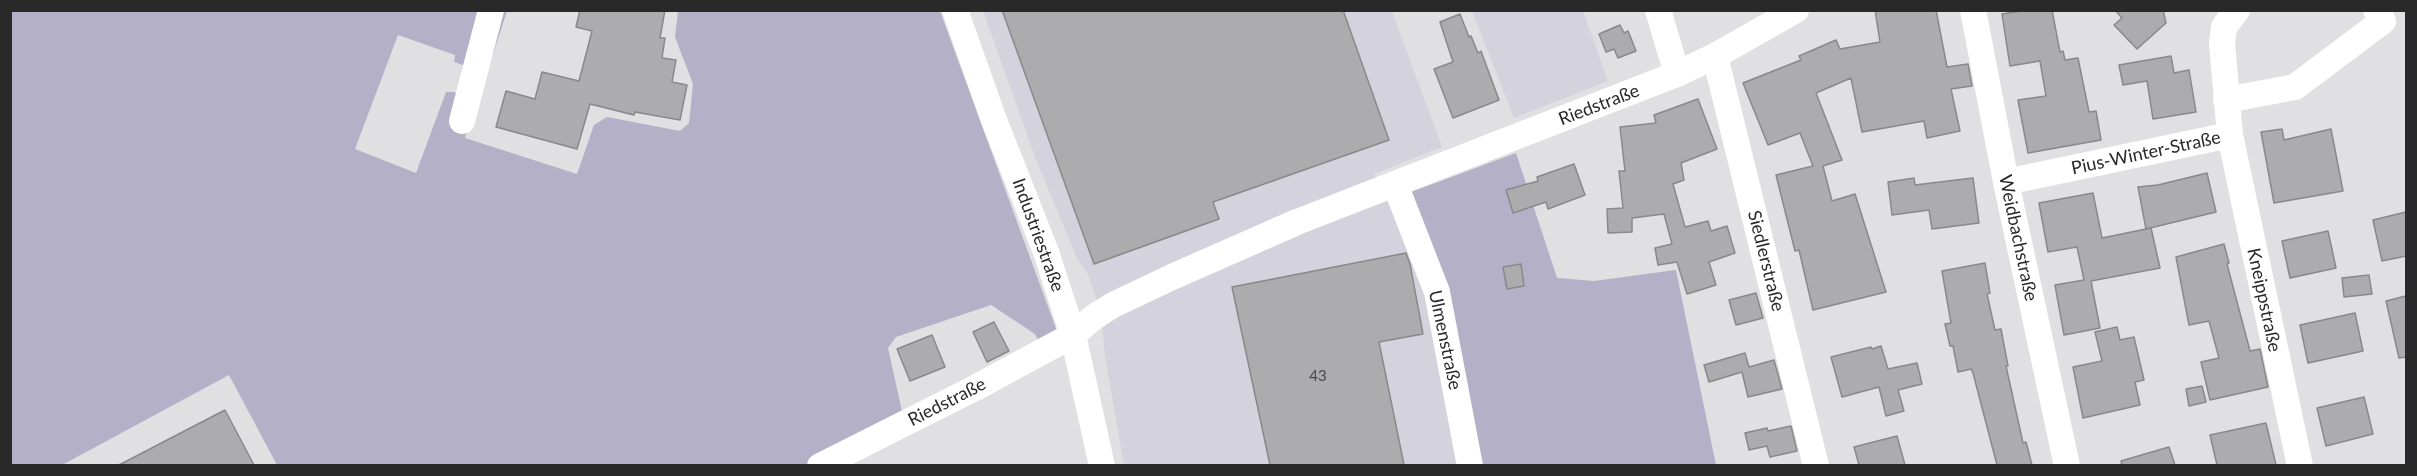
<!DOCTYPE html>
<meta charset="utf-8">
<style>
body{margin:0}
#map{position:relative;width:2417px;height:476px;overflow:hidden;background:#e0dfe2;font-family:Lato,sans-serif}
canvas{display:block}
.frame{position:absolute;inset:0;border:12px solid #29292a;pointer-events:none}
</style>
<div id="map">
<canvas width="2417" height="476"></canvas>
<div class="frame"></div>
</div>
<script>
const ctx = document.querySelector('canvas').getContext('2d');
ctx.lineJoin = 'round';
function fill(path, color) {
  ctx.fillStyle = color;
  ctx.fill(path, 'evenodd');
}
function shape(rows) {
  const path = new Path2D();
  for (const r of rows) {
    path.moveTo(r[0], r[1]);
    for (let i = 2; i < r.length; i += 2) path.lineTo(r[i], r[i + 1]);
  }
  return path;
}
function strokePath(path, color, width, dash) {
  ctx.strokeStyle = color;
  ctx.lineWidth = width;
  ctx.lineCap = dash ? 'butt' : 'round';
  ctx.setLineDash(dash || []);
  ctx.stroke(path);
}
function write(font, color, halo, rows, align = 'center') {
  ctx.font = font + ' Lato,sans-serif';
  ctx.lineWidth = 6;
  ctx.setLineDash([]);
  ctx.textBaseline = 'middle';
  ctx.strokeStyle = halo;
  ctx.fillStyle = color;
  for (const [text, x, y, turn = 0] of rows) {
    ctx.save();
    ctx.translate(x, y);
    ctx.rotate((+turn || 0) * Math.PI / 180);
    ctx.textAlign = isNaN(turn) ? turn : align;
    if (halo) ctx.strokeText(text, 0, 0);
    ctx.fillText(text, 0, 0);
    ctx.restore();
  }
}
const built = shape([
 [983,11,1392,11,1442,147,1374,174,1385,202,1395,198,1428,287,1459,465,1124,465,1105,357,1101,313,1088,274,1078,261,1035,157],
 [1472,11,1583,11,1608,81,1514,118]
]);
const green = shape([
 [10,11,507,11,487,73,454,62,455,55,398,35,355,149,416,173,446,92,453,92,475,99,465,138,577,174,594,125,607,117,680,131,689,123,693,84,675,37,678,11,940,11,1058,334,1040,344,1035,334,991,305,896,337,888,348,903,416,807,465,277,465,229,375,62,465,11,465],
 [1516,153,1557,278,1594,281,1676,270,1716,465,1459,465,1427,287,1395,198]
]);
const building = shape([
 [580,10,665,10,660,38,665,38,662,58,676,60,672,82,687,85,680,120,635,112,634,115,590,104,577,149,496,127,506,91,535,99,542,72,579,81,592,31,576,27,580,10],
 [1002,10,1343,10,1389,140,1213,202,1219,219,1094,264,1002,10],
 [1875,10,1936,10,1947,67,1968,64,1972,86,1951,89,1960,131,1927,138,1924,121,1862,132,1851,78,1816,93,1842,160,1823,166,1832,201,1855,194,1886,292,1813,310,1799,250,1795,251,1776,175,1813,166,1800,133,1768,145,1743,83,1801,60,1799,56,1836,40,1840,49,1880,42,1875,10],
 [2028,10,2052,10,2060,52,2063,51,2065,60,2078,58,2089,112,2096,111,2101,140,2028,153,2018,100,2046,96,2040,61,2010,66,2002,14,2028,10],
 [2115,10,2163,10,2166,23,2137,49,2114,25,2122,18,2115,10],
 [1460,14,1469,37,1471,36,1478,53,1481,51,1499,100,1453,118,1434,69,1453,62,1440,22,1460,14],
 [1620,25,1624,33,1628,31,1636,51,1618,58,1614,49,1606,52,1599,34,1620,25],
 [2171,56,2174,73,2189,70,2196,112,2153,119,2147,81,2123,85,2119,65,2171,56],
 [1698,99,1717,149,1681,163,1684,180,1673,184,1685,227,1708,221,1711,231,1727,226,1735,253,1709,262,1716,285,1687,294,1677,262,1658,265,1655,248,1672,244,1664,214,1632,218,1632,232,1608,233,1607,209,1623,208,1619,171,1625,171,1620,127,1656,123,1654,115,1698,99],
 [2282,129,2284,140,2331,129,2343,191,2274,203,2261,132,2282,129],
 [1574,164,1585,195,1548,209,1546,202,1513,213,1506,190,1538,181,1537,177,1574,164],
 [2207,173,2216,212,2146,229,2138,187,2158,185,2207,173],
 [1914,178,1915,185,1973,178,1979,223,1932,229,1929,210,1892,215,1888,182,1914,178],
 [2093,193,2102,238,2151,228,2160,268,2091,281,2100,328,2064,335,2055,285,2084,280,2077,247,2048,252,2039,203,2093,193],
 [2406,212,2406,256,2382,261,2373,220,2406,212],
 [2328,231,2336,268,2290,278,2282,241,2328,231],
 [2224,244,2229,263,2227,264,2250,351,2260,349,2268,387,2210,400,2201,362,2219,358,2209,321,2189,325,2176,257,2224,244],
 [1406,253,1410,264,1423,334,1379,342,1404,465,1270,465,1232,287,1406,253],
 [1985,263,1990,293,1987,294,1995,330,2001,329,2008,366,2006,366,2023,443,2026,442,2032,465,1997,465,1973,373,1971,369,1958,372,1953,346,1950,346,1945,324,1951,323,1942,271,1985,263],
 [1521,264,1524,286,1507,289,1503,267,1521,264],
 [2369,275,2372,294,2344,297,2342,278,2369,275],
 [1756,293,1763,318,1736,325,1729,300,1756,293],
 [2406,296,2406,357,2399,358,2386,301,2406,296],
 [2355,313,2363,351,2308,363,2300,325,2355,313],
 [994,322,1009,351,987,362,973,332,994,322],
 [2117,327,2120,340,2134,337,2144,380,2135,382,2140,405,2083,418,2073,367,2102,361,2095,332,2117,327],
 [932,335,945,367,910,381,897,349,932,335],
 [1881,346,1888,369,1917,363,1922,384,1898,390,1904,411,1886,416,1879,387,1842,397,1831,357,1871,347,1872,349,1881,346],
 [1745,353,1749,367,1774,360,1782,389,1748,397,1742,372,1709,382,1704,365,1745,353],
 [2202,386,2206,402,2189,406,2186,389,2202,386],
 [2364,397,2373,434,2326,446,2317,408,2364,397],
 [225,410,254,465,119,465,225,410],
 [2266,423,2276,465,2217,465,2210,435,2266,423],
 [1791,426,1797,451,1770,457,1767,446,1749,450,1745,433,1767,428,1768,431,1791,426],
 [1897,436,1905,465,1859,465,1854,447,1897,436],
 [2169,447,2175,465,2122,465,2121,461,2169,447]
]);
const minor = shape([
 [955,10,994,120,1046,252,1073,335,1102,466],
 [1658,10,1677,74],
 [1973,10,2006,182,2067,466],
 [1715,56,1816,466],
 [2226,100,2295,87,2383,21,2376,10],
 [462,121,491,10],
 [2230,135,2300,466],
 [2006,182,2230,135,2222,43,2224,27,2237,10],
 [1395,184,1437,292,1470,466],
 [820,466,975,388,1073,335,1094,317,1113,305,1172,277,1297,222,1677,74,1715,56,1796,10]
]);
const numberNames = [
 ["43",1318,376]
];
const streetNames = [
 ["Riedstraße",1599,105,-21],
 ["Pius-Winter-Straße",2146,153,-12],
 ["Industriestraße",1038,235,70],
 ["Weidbachstraße",2018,238,78],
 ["Siedlerstraße",1766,261,76],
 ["Kneippstraße",2264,300,78],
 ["Ulmenstraße",1445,340,78],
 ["Riedstraße",947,402,-27]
];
fill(built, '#d4d3dd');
fill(green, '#b4b0c7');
fill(building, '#acacaf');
strokePath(building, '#89888b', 1.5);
strokePath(minor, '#fff', 26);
write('15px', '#4a4a4b', null, numberNames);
write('18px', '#29292a', '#fff', streetNames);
</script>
